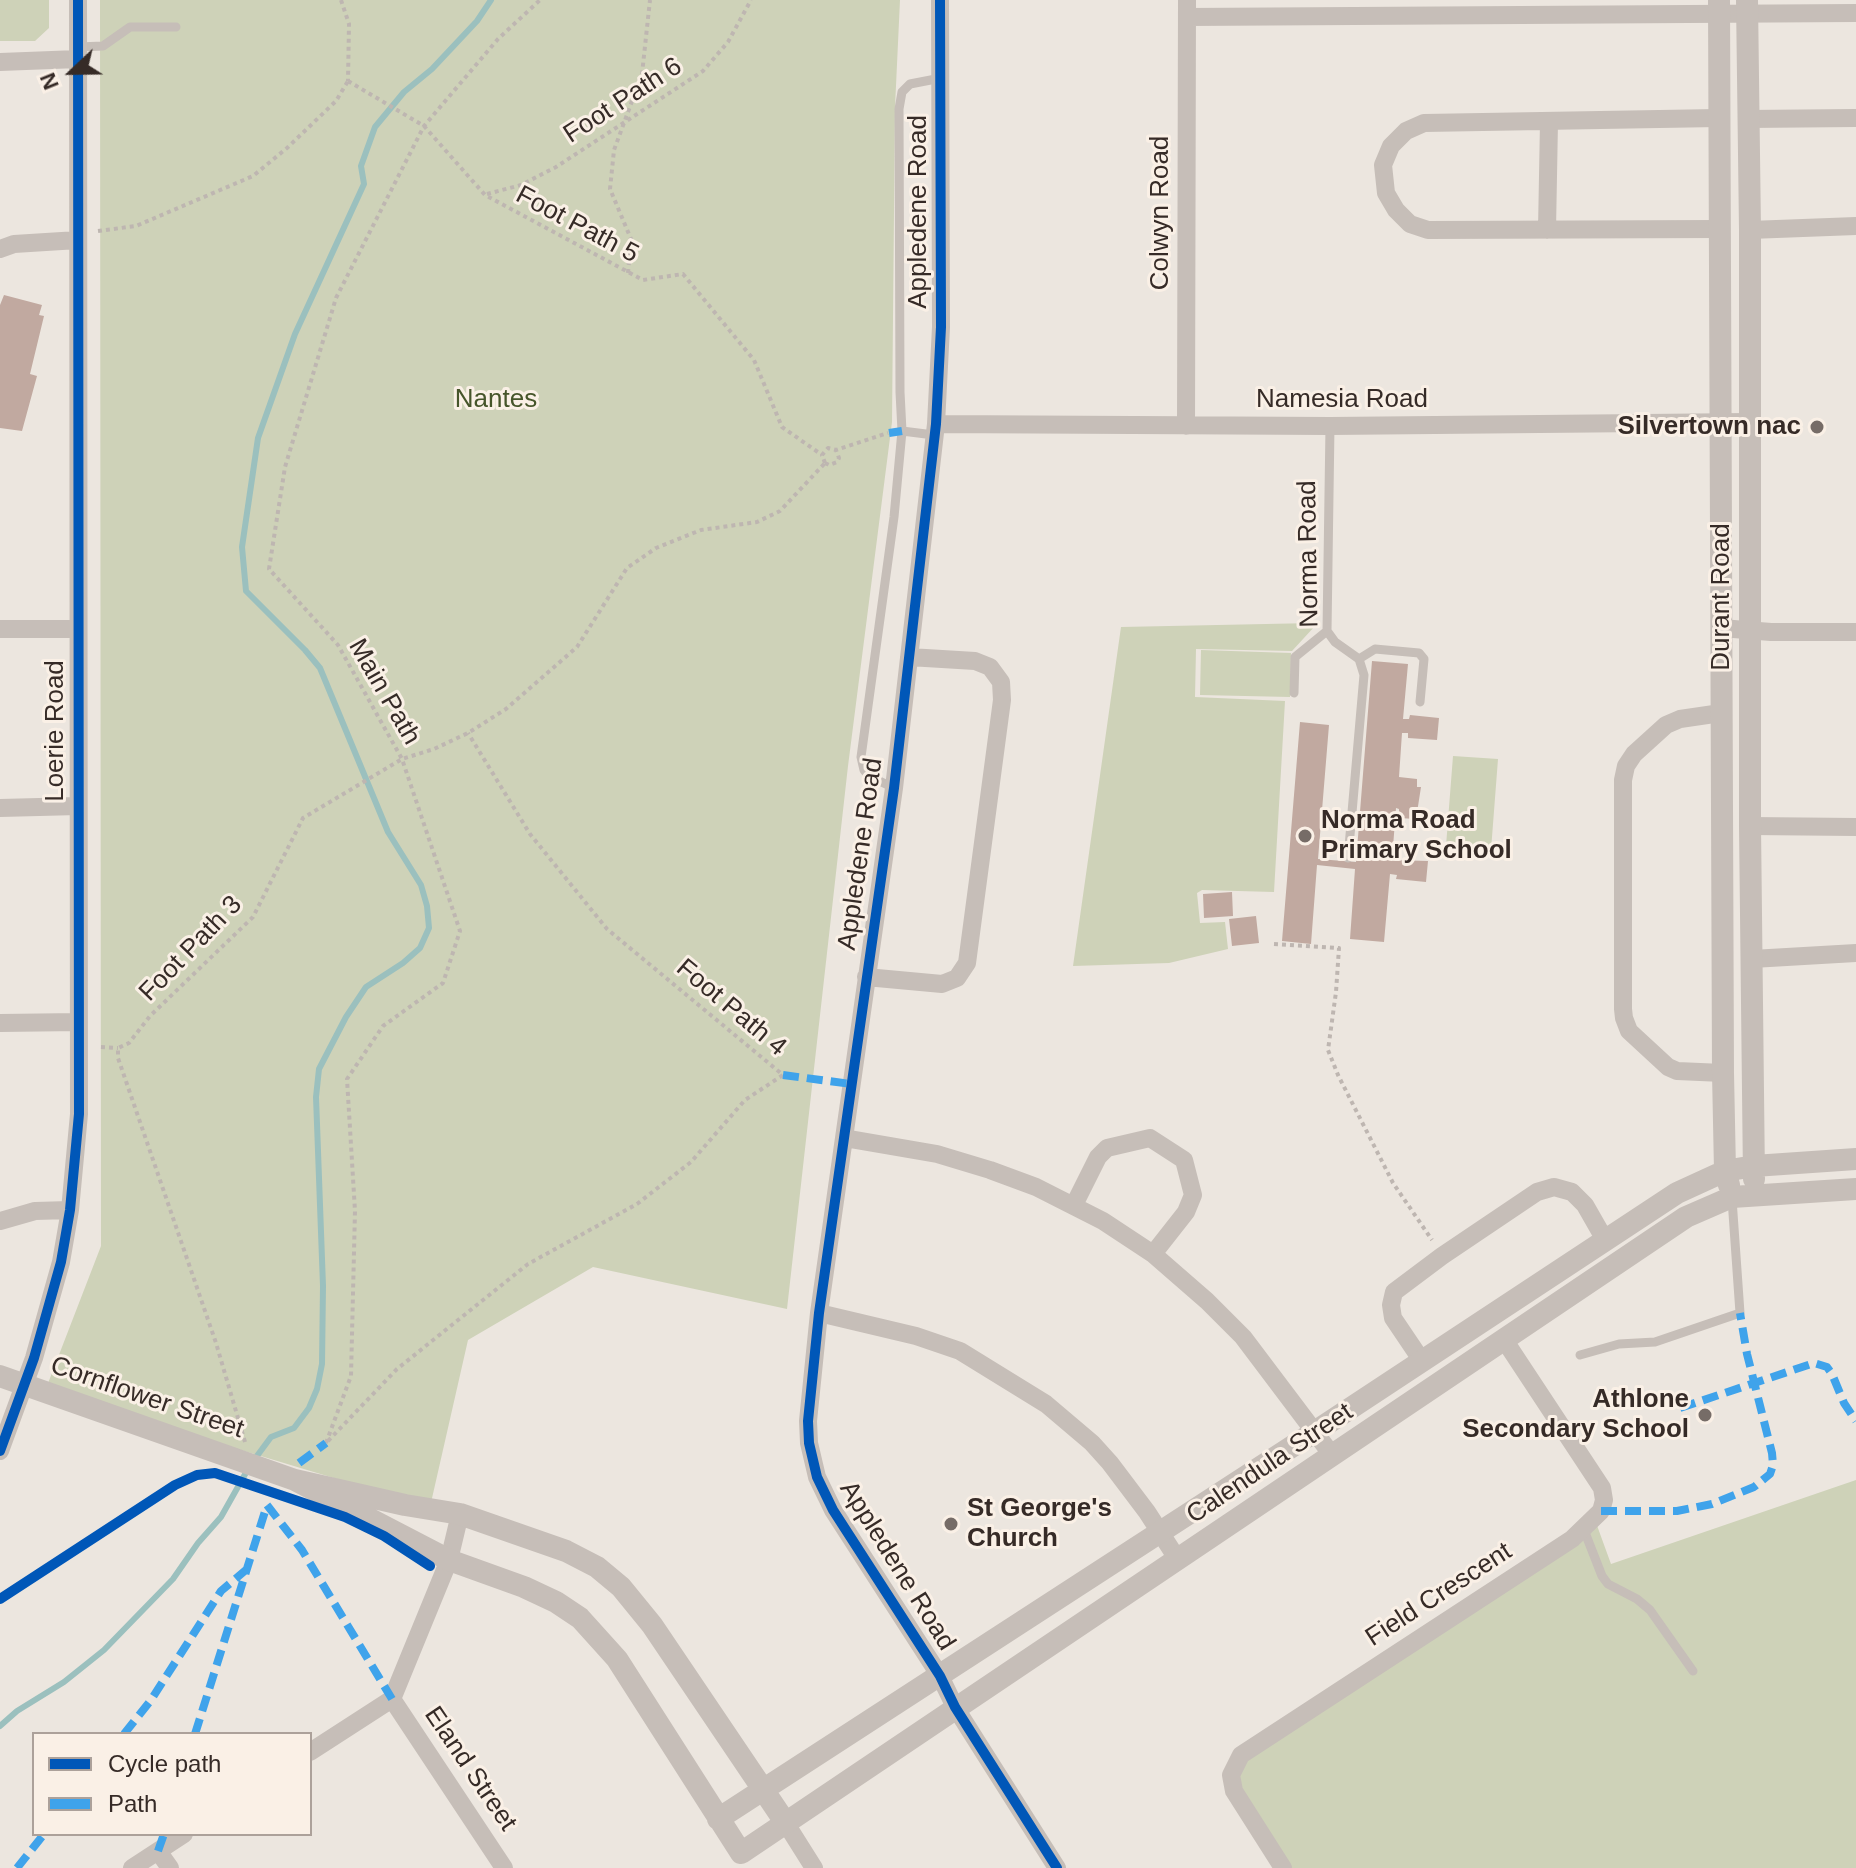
<!DOCTYPE html>
<style>
body{margin:0}
#map{position:relative;width:1856px;height:1868px;overflow:hidden;background:#ece6df;font-family:Arial,sans-serif}
canvas{display:block}
.legend{position:absolute;left:32px;top:1732px;width:280px;height:104px;box-sizing:border-box;background:#faf0e6;border:2px solid #aca19a;margin:0;padding:10px 14px;list-style:none;font-size:24px;color:#362b27}
.legend li{display:flex;align-items:center;gap:16px;height:40px}
.legend b{width:40px;border:2px solid #aca19a}
.north{position:absolute;left:32px;top:32px;width:80px;height:80px;-webkit-text-stroke:6px #faf0e6;paint-order:stroke;rotate:248deg;font-size:22px;font-weight:700;line-height:32px;text-align:center;color:#362b27}
.north::after{content:'';display:block;margin:auto;width:28px;height:36px;background:#362b27;clip-path:polygon(50% 0,100% 100%,50% 72%,0 100%)}
</style>
<div id="map">
<canvas width="1856" height="1868"></canvas>
<ul class="legend">
<li><b style="height:10px;background:#0057b8"></b>Cycle path</li>
<li><b style="height:10px;background:#3fa3eb"></b>Path</li>
</ul>
<div class="north">N</div>
</div>
<script>
const ctx = document.querySelector('canvas').getContext('2d');
ctx.lineJoin = 'round';
function fill(path, color) {
  ctx.fillStyle = color;
  ctx.fill(path, 'evenodd');
}
function shape(rows) {
  const path = new Path2D();
  for (const r of rows) {
    path.moveTo(r[0], r[1]);
    for (let i = 2; i < r.length; i += 2) path.lineTo(r[i], r[i + 1]);
  }
  return path;
}
function strokePath(path, color, width, dash) {
  ctx.strokeStyle = color;
  ctx.lineWidth = width;
  ctx.lineCap = dash ? 'butt' : 'round';
  ctx.setLineDash(dash || []);
  ctx.stroke(path);
}
function write(font, color, halo, rows, align = 'center') {
  ctx.font = font + ' Arial,sans-serif';
  ctx.lineWidth = 6;
  ctx.setLineDash([]);
  ctx.textBaseline = 'middle';
  ctx.strokeStyle = halo;
  ctx.fillStyle = color;
  for (const [text, x, y, turn = 0] of rows) {
    ctx.save();
    ctx.translate(x, y);
    ctx.rotate((+turn || 0) * Math.PI / 180);
    ctx.textAlign = isNaN(turn) ? turn : align;
    if (halo) ctx.strokeText(text, 0, 0);
    ctx.fillText(text, 0, 0);
    ctx.restore();
  }
}
const green = shape([
 [0,0,49,0,49,28,35,41,0,41],
 [100,0,900,0,895,107,892,422,848,766,787,1309,593,1267,468,1340,430,1507,45,1391,101,1246],
 [1314,623,1315,626,1292,651,1196,649,1195,697,1285,701,1274,892,1202,890,1197,893,1200,923,1225,922,1228,949,1169,963,1073,966,1121,627],
 [1201,650,1291,653,1290,697,1200,695],
 [1453,756,1498,759,1491,850,1446,846],
 [1856,1480,1856,1868,1283,1868,1252,1822,1234,1765,1595,1520,1611,1564]
]);
const stream = shape([
 [254,1460,271,1437,294,1428,309,1408,317,1389,322,1364,323,1286,316,1097,319,1069,346,1017,366,987,403,963,420,948,429,928,427,906,421,885,388,832,320,668,305,650,246,591,242,547,258,438,295,334,364,184,361,166,375,127,404,92,432,69,477,21,491,0],
 [0,1726,17,1711,64,1682,104,1650,173,1579,198,1543,221,1517,248,1469]
]);
const building = shape([
 [4,295,42,305,39,315,44,316,30,374,37,376,22,431,0,428,0,305],
 [1372,661,1408,664,1403,719,1409,719,1410,715,1439,718,1437,740,1408,738,1408,733,1402,733,1399,777,1417,779,1417,787,1421,787,1416,819,1399,818,1399,809,1396,808,1392,860,1428,861,1426,882,1396,879,1397,875,1390,874,1384,942,1350,939,1355,869,1317,865,1311,944,1282,941,1300,722,1329,725,1318,859,1356,862],
 [1232,892,1233,916,1204,918,1203,894],
 [1256,916,1259,943,1232,946,1229,919]
]);
const path = shape([
 [341,0,349,24,348,81],
 [348,81,424,126,485,195,643,280,683,274,754,360,782,427,822,455],
 [487,194,521,185,556,167,703,71,728,42,751,0],
 [98,231,136,226,253,176,287,148,336,101,348,81],
 [628,273,631,239,610,189,614,150,642,74,650,0],
 [825,463,822,455,828,448,836,450,888,433],
 [825,463,829,465,837,462,839,458,836,450],
 [1274,944,1339,948,1336,992,1328,1050,1338,1075,1393,1183,1432,1240],
 [101,1047,118,1048],
 [328,1441,397,1369,528,1264,637,1204,691,1162,745,1100,783,1075,607,929,530,834,468,733],
 [245,1442,216,1343,118,1058,118,1048,129,1043,150,1016,253,917,303,818,402,759,434,749,468,733,506,709,577,647,627,568,656,548,701,530,757,522,780,511,825,463],
 [326,1443,351,1376,355,1211,347,1079,383,1026,443,983,460,931,402,759,338,645,269,569,285,467,336,298,424,126,498,39,540,0],
 [0,1599,175,1485,197,1475,212,1474]
]);
const service = shape([
 [78,47,103,46,130,27,176,27],
 [1330,426,1327,631,1335,642,1359,659,1364,675,1348,858],
 [902,431,934,435],
 [1359,659,1375,649,1419,653,1424,659,1420,702],
 [1294,693,1295,657,1327,631],
 [894,788,869,776,864,770,861,757,894,517,902,431,900,392,899,109,902,92,910,84,941,78],
 [1580,1355,1619,1344,1655,1342,1740,1313,1732,1199],
 [1584,1530,1602,1576,1608,1584,1637,1599,1650,1610,1693,1671]
]);
const minor = shape([
 [940,0,941,327,936,424,894,788,819,1313,808,1421,809,1443,817,1477,833,1510,940,1676,955,1707,1057,1868],
 [1187,17,1856,13],
 [0,62,78,59],
 [1747,119,1856,118],
 [1718,229,1428,230,1410,224,1396,210,1386,193,1383,165,1391,146,1406,131,1424,123,1718,118],
 [1547,230,1549,122],
 [1750,230,1856,226],
 [0,249,14,244,78,240],
 [936,424,1330,426,1749,422],
 [1186,426,1187,0],
 [1721,628,1771,632,1856,632],
 [0,629,77,629],
 [1721,713,1680,719,1666,725,1634,754,1626,766,1623,780,1623,1009,1624,1018,1629,1031,1668,1067,1677,1071,1723,1073],
 [0,808,78,806],
 [1750,826,1856,827],
 [1752,959,1856,953],
 [866,977,942,984,957,978,967,963,1002,700,1001,682,990,667,975,661,909,657],
 [0,1023,79,1022],
 [844,1138,937,1154,990,1170,1036,1187,1103,1221,1153,1254,1207,1301,1243,1337,1332,1455],
 [1074,1205,1098,1157,1107,1148,1150,1138,1184,1160,1193,1195,1186,1212,1153,1254],
 [0,1221,35,1211,70,1210],
 [819,1313,916,1336,960,1351,1046,1404,1092,1443,1110,1463,1147,1512,1178,1560],
 [1422,1361,1393,1318,1391,1305,1394,1292,1442,1256,1537,1192,1554,1187,1572,1192,1585,1205,1605,1240],
 [0,1451,34,1358,61,1262,70,1210,79,1114,78,0],
 [392,1699,504,1868],
 [310,1752,392,1699,449,1560,460,1514],
 [785,1822,814,1868],
 [158,1851,170,1868],
 [132,1868,184,1834],
 [1283,1868,1234,1791,1231,1775,1241,1755,1572,1539,1601,1511,1604,1500,1602,1488,1505,1341]
]);
const tertiary = shape([
 [1719,0,1723,1073,1725,1171,1729,1185],
 [1747,0,1750,230,1750,826,1754,1179],
 [0,1376,295,1480,405,1505,460,1514,566,1551,597,1567,621,1587,652,1625,785,1822],
 [295,1480,449,1560,524,1587,556,1602,580,1618,617,1659,741,1853,1686,1217,1732,1197,1856,1189],
 [718,1819,1316,1431,1677,1193,1725,1171,1754,1166,1856,1159]
]);
const quiet = shape([
 [889,433,902,431],
 [783,1075,851,1084],
 [1680,1408,1814,1363,1827,1367,1832,1374,1844,1403,1856,1421],
 [299,1463,326,1443],
 [267,1505,302,1550,392,1699],
 [1601,1511,1677,1511,1712,1504,1754,1487,1770,1474,1773,1465,1772,1453,1747,1354,1740,1313],
 [124,1734,151,1700,221,1591,247,1569],
 [195,1734,267,1505],
 [158,1851,164,1834],
 [17,1868,44,1834]
]);
const cycleway = shape([
 [940,0,941,327,936,424,894,788,819,1313,808,1421,809,1443,817,1477,833,1510,940,1676,955,1707,1057,1868],
 [0,1451,34,1358,61,1262,70,1210,79,1114,78,0],
 [0,1599,175,1485,197,1475,215,1473,345,1517,384,1536,430,1566]
]);
const markers = [
 [1817,427,8,"#766c67"],
 [1305,836,8,"#766c67"],
 [1705,1415,8,"#766c67"],
 [951,1524,8,"#766c67"]
];
const streetNames = [
 ["Foot Path 6",623,101,-33],
 ["Appledene Road",919,212,-90],
 ["Colwyn Road",1161,213,-90],
 ["Foot Path 5",577,225,28],
 ["Namesia Road",1342,400],
 ["Norma Road",1309,554,-91],
 ["Durant Road",1722,597,-90],
 ["Main Path",384,692,60],
 ["Loerie Road",56,731,-90],
 ["Appledene Road",861,854,-82],
 ["Foot Path 3",191,949,-46],
 ["Foot Path 4",731,1008,40],
 ["Cornflower Street",147,1398,19],
 ["Calendula Street",1270,1464,-34],
 ["Appledene Road",897,1566,58],
 ["Field Crescent",1439,1595,-33],
 ["Eland Street",470,1769,56]
];
const parkNames = [
 ["Nantes",496,400]
];
const poiNames = [
 ["Silvertown nac",1801,427],
 ["Norma Road",1321,821,"left"],
 ["Primary School",1321,851,"left"],
 ["Athlone",1689,1400],
 ["Secondary School",1689,1430],
 ["St George's",967,1509,"left"],
 ["Church",967,1539,"left"]
];
fill(green, '#ced2b8');
strokePath(stream, '#9bc0be', 6);
fill(building, '#c1a9a0');
strokePath(path, '#beb6b1', 4, [4, 4]);
strokePath(service, '#c6beb8', 9);
strokePath(minor, '#c6beb8', 18);
strokePath(tertiary, '#c6beb8', 22);
strokePath(quiet, '#3fa3eb', 8, [16, 8]);
strokePath(cycleway, '#0057b8', 10);
for (const [x, y, r, color] of markers) {
  const dot = new Path2D();
  dot.arc(x, y, r, 0, 2 * Math.PI);
  ctx.fillStyle = color;
  ctx.fill(dot);
  strokePath(dot, '#faf0e6', 3);
}
write('26px', '#362b27', '#faf0e6', streetNames);
write('26px', '#46552a', '#faf0e6', parkNames);
write('bold 26px', '#362b27', '#faf0e6', poiNames, 'right');
</script>
